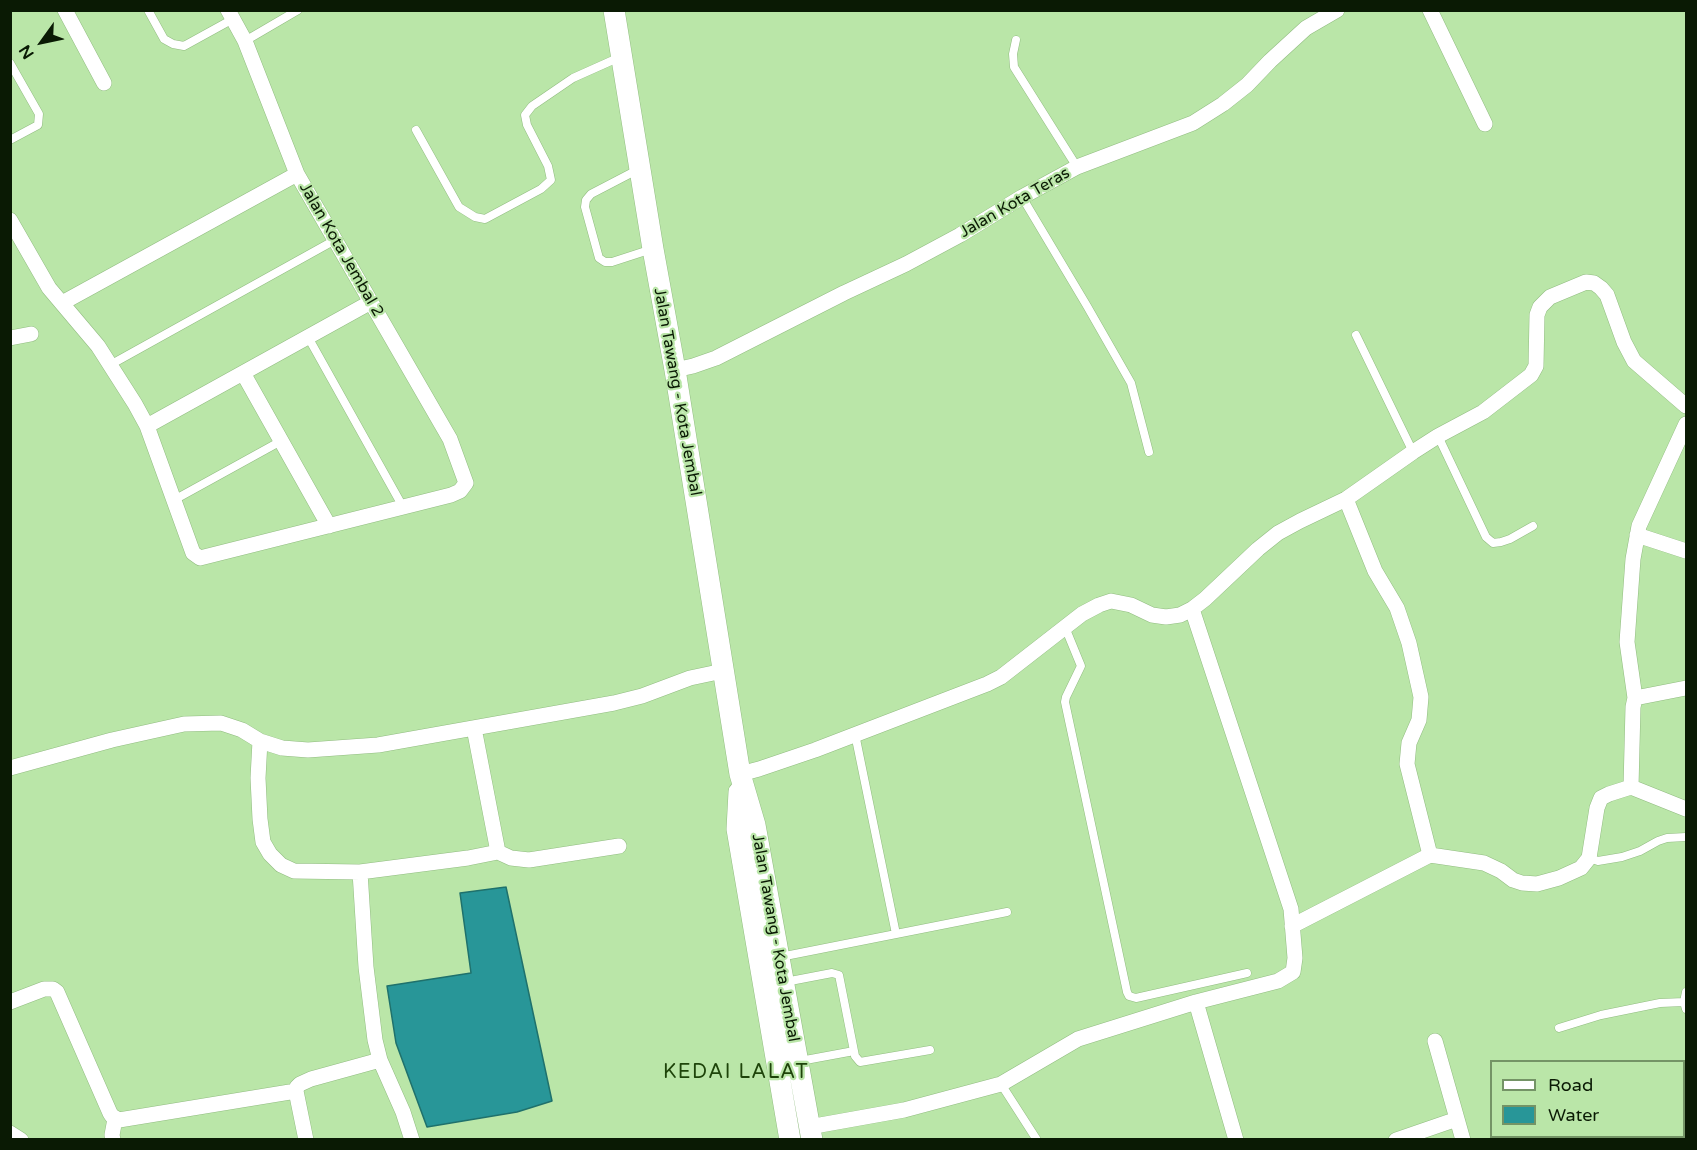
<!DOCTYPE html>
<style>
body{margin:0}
#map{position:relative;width:1697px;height:1150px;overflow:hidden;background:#bae6a8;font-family:"Varela Round",sans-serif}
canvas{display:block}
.frame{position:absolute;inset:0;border:12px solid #0a1a04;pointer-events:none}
.legend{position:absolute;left:1490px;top:1060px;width:195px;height:78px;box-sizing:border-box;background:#bae6a8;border:2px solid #749466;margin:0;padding:8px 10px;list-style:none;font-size:18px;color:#0a1a04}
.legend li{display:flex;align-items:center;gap:12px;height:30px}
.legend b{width:30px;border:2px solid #749466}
.north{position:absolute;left:12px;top:12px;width:60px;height:60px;-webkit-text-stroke:4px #bae6a8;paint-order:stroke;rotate:237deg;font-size:16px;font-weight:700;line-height:24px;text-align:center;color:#0a1a04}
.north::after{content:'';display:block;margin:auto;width:21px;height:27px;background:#0a1a04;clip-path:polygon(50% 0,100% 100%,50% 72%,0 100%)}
</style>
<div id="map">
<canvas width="1697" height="1150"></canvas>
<div class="frame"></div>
<ul class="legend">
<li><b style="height:8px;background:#fff"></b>Road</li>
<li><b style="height:16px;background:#289698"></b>Water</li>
</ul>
<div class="north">N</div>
</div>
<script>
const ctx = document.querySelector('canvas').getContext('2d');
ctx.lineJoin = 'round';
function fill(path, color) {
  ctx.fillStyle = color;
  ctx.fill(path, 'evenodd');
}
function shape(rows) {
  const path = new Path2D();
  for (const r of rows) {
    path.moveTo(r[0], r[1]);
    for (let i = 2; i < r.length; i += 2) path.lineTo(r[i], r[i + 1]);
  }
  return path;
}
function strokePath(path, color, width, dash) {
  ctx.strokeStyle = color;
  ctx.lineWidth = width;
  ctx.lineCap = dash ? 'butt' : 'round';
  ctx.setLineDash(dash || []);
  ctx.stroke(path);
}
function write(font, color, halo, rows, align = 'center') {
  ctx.font = font + ' "Varela Round",sans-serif';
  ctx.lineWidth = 4.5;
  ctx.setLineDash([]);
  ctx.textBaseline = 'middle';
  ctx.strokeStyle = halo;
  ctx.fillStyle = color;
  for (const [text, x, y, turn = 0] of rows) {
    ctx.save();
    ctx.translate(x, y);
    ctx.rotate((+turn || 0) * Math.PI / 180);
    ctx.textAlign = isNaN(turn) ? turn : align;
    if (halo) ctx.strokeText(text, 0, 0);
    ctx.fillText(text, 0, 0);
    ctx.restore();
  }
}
const water = shape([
 [506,887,552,1101,517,1112,427,1127,396,1043,387,986,471,973,460,893,506,887]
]);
const lane = shape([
 [148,10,164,39,173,44,184,46,233,19],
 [1016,40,1013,54,1014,67,1077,167],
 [245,41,298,10],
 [10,63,39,114,38,125,10,140],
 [416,130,459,207,475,217,485,219,541,189,551,180,548,166,527,125,525,115,532,106,573,78,620,57],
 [639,169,591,194,586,200,585,207,599,258,605,262,612,262,652,249],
 [1022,197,1087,306,1131,383,1149,452],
 [1356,335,1413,452],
 [308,337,403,507],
 [110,365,335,240],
 [1438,436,1486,537,1493,543,1501,542,1510,539,1533,526],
 [174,500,281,441],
 [1065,627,1081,666,1066,697,1065,702,1127,992,1129,996,1136,998,1247,973],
 [1589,858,1598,861,1622,857,1640,851,1658,841,1667,838,1686,837],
 [896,934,1007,912],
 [780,957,896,934,855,734],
 [785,982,832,973,839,975,855,1056,860,1062,930,1050],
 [1686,992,1684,1002,1686,1009],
 [1559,1028,1601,1015,1660,1003,1684,1002],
 [800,1061,854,1051],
 [1001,1084,1037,1140]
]);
const street = shape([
 [65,10,104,83],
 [1430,10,1485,124],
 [10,220,49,288,98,346,135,404,147,426,193,553,200,558,451,495,460,491,466,483,450,439,297,174,245,41,228,10],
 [62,303,297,174],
 [10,338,31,334],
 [675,370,693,366,716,358,844,293,906,264,960,235,1022,197,1077,167,1193,123,1223,104,1247,85,1270,61,1306,28,1337,10],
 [243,373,329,526],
 [147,426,371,302],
 [1346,499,1375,571,1397,608,1409,643,1421,697,1419,720,1409,743,1407,764,1430,855,1484,863,1501,871,1513,880,1522,883,1537,884,1559,878,1581,868,1589,858,1597,808,1601,798,1609,794,1631,787,1686,809],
 [1637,535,1686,551],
 [1635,698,1686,688],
 [474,728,498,852],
 [260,741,258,778,260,819,263,842,270,854,281,865,294,871,360,872,468,858,498,852,511,858,529,860,619,846],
 [10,768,112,740,184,724,221,723,242,730,260,741,282,748,308,750,378,745,614,703,642,696,690,678,723,671],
 [740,774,759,769,815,750,987,684,1001,677,1082,614,1099,605,1111,601,1131,605,1152,615,1166,617,1180,615,1192,609,1205,599,1258,549,1278,533,1300,521,1346,499,1413,452,1438,436,1483,412,1531,375,1536,366,1537,315,1540,307,1550,297,1586,282,1594,283,1601,288,1607,295,1624,342,1634,361,1686,406],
 [1631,787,1633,707,1635,698,1627,642,1633,559,1639,526,1686,424],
 [360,872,366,967,375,1040,380,1060,403,1112,412,1140],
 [1292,926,1430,855],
 [10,1002,44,989,53,989,57,992,110,1113,112,1116,119,1120,296,1091],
 [1196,1002,1236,1140],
 [1435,1041,1463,1140],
 [809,1127,904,1110,1001,1084,1078,1039,1196,1002,1278,981,1293,972,1295,958,1291,909,1192,609],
 [10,1133,21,1140],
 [113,1140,112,1135,115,1119],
 [306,1140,296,1091,297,1087,300,1084,311,1079,380,1060],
 [1396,1140,1457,1119]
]);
const secondary = shape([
 [614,10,653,249,675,370,740,774,755,825,812,1140],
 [739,792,737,829,790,1140]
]);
const streetNames = [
 ["Jalan Kota Teras",1015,203,-30],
 ["Jalan Kota Jembal 2",341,250,60],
 ["Jalan Tawang - Kota Jembal",677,392,80],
 ["Jalan Tawang - Kota Jembal",775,938,80]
];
const quarterNames = [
 ["KEDAI LALAT",736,1073]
];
fill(water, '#289698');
strokePath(water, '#1f716c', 1.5);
strokePath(lane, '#91bc80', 9);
strokePath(street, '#91bc80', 16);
strokePath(secondary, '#91bc80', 22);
strokePath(lane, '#fff', 8);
strokePath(street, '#fff', 15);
strokePath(secondary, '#fff', 21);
write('16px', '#0a1a04', '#bae6a8', streetNames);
ctx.letterSpacing = '1.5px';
write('20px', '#1e440a', '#bae6a8', quarterNames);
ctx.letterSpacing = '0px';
</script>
